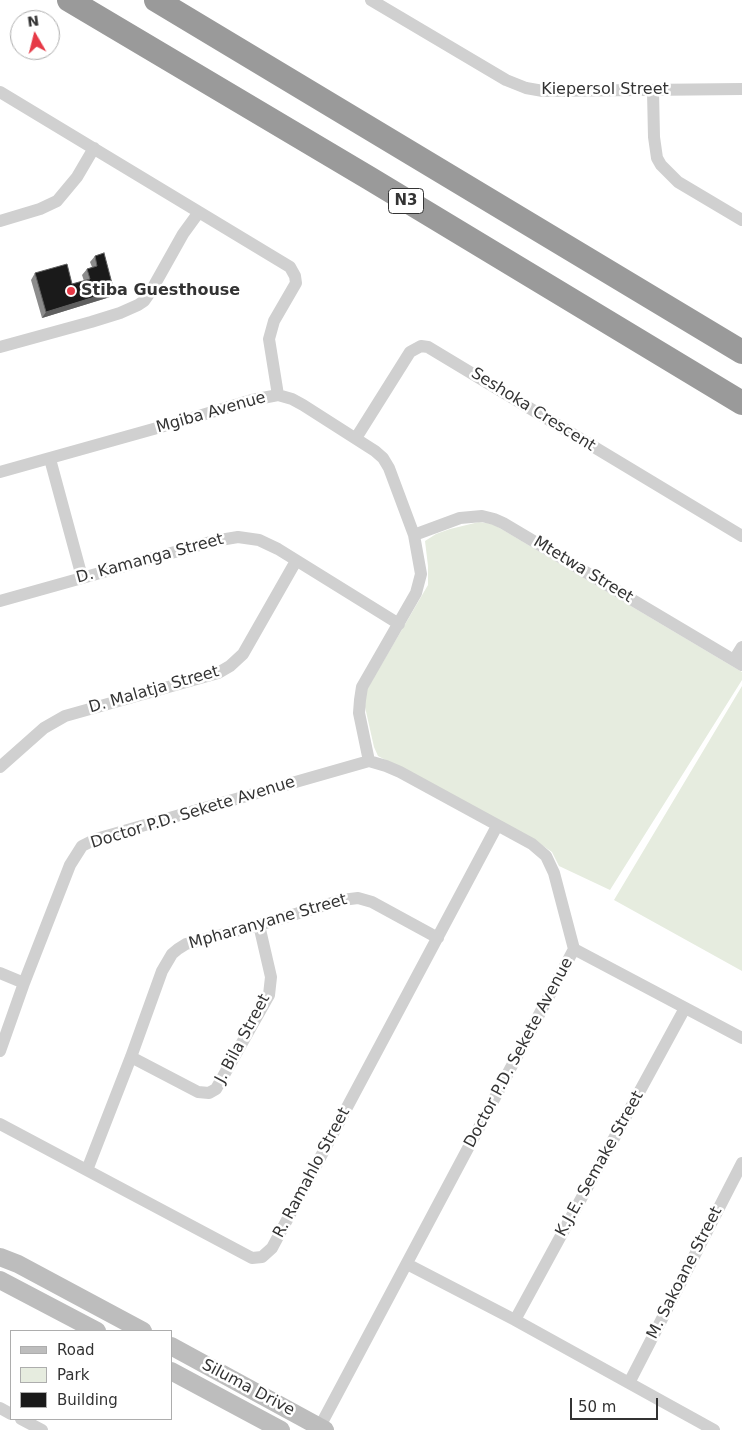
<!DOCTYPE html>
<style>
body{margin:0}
#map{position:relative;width:742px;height:1430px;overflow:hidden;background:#fff;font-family:"DejaVu Sans",sans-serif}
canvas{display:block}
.legend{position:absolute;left:10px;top:1330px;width:162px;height:90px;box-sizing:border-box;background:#fff;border:1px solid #adadad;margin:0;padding:6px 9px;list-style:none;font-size:15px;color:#333}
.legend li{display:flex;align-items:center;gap:10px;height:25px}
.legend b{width:25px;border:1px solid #adadad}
.north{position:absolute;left:10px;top:10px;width:50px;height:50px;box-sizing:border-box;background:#fff;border:1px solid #adadad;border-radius:50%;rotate:352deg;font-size:14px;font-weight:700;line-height:20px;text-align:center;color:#333}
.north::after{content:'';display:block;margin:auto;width:18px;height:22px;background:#e63946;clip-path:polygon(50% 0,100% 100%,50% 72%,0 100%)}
.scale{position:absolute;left:570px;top:1398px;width:88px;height:22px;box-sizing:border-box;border:2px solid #333;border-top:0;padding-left:6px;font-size:15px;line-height:18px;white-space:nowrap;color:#333;-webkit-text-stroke:4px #fff;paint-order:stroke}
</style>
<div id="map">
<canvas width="742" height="1430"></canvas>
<ul class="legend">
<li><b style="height:6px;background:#bdbdbd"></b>Road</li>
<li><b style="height:14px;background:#e6ecdf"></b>Park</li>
<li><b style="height:14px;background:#1a1a1a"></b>Building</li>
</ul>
<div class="north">N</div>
<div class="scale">50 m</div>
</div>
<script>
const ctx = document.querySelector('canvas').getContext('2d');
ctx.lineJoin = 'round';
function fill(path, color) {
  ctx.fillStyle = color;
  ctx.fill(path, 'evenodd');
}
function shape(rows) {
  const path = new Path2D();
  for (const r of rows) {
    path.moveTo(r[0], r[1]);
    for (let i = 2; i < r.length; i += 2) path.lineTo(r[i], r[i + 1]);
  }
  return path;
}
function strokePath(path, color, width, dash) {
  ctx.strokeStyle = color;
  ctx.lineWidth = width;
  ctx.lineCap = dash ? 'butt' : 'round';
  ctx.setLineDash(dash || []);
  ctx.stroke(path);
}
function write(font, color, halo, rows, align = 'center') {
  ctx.font = font + ' "DejaVu Sans",sans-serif';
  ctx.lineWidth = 5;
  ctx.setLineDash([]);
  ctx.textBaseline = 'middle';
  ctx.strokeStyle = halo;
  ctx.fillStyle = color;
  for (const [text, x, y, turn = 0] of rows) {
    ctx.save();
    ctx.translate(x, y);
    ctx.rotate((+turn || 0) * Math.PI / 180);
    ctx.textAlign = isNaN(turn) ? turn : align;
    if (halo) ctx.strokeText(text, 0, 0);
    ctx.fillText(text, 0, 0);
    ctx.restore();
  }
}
const green = shape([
 [479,522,493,524,742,672,742,680,610,890,559,866,552,852,527,835,378,756,374,747,365,707,366,691,428,585,428,566,425,541,436,534,450,529],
 [742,686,742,971,614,900]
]);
const street = shape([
 [371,0,506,80,526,88,543,91,742,89],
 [653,91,654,137,657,158,661,165,678,182,742,220],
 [0,92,290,267,295,276,296,283,274,321,269,339,278,395],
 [0,221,40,209,57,201,77,177,94,148],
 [0,347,91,322,120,313,138,305,144,301,151,291,183,234,199,212],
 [356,438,410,352,421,346,428,347,742,536],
 [50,459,82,577],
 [0,472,182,421,252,400,278,395,292,399,303,405,375,451,383,458,389,468,414,535,421,574,416,593,362,687,360,700,359,713,369,761],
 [414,535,460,518,482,516,494,519,503,523,742,665],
 [0,601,214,541,238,537,259,540,278,549,399,624],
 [734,660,742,647],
 [0,767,44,728,65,716,218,673,230,666,243,654,296,561],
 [574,949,742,1038],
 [0,973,24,983],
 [0,1051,24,983,70,865,82,846,96,839,369,761,386,766,400,772,532,844,546,856,554,873,574,949,318,1430],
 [131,1057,198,1092,209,1093,216,1089,269,995,271,977,259,925],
 [0,1124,252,1258,262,1257,272,1248,497,826],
 [87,1170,131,1057,162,971,172,954,178,949,186,944,259,925,342,900,358,898,372,902,438,938],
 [407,1264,515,1320,714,1430],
 [515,1320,685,1008],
 [629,1383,742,1163],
 [0,1408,11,1414],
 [21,1419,42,1430]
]);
const secondary = shape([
 [0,1257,18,1264,143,1331],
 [0,1280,97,1331],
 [171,1346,325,1430],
 [171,1371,281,1430]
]);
const highway = shape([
 [69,0,369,178,742,403],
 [156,0,742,352]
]);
const wall = shape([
 [95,256,110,297,42,318,31,280,35,273,72,284,84,281,82,275,87,269,92,267,90,262]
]);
const shadedWall = shape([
 [114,291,110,297,42,318,46,312]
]);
const building = shape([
 [104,253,114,291,46,312,35,273,67,264,72,284,90,279,87,269,97,266,95,256,104,253]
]);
const markers = [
 [71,291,5,"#e63946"]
];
const shields = [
 [406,201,35]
];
const shieldNames = [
 ["N3",406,201]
];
const streetNames = [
 ["Kiepersol Street",605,90],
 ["Seshoka Crescent",533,410,32],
 ["Mgiba Avenue",211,413,-16],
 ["D. Kamanga Street",150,559,-15],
 ["Mtetwa Street",583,570,31],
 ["D. Malatja Street",154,690,-16],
 ["Doctor P.D. Sekete Avenue",193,813,-17],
 ["Mpharanyane Street",268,922,-16],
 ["J. Bila Street",243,1039,-62],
 ["Doctor P.D. Sekete Avenue",519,1053,-62],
 ["K.J.E. Semake Street",600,1164,-61],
 ["R. Ramahlo Street",312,1173,-62],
 ["M. Sakoane Street",685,1273,-63],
 ["Siluma Drive",248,1388,28]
];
const poiNames = [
 ["Stiba Guesthouse",81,291]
];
fill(green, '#e6ecdf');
strokePath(street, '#d0d0d0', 12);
strokePath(secondary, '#bdbdbd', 18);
strokePath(highway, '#9a9a9a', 24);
fill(wall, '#8c8c8c');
fill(shadedWall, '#5f5f5f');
fill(building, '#1a1a1a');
strokePath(building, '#5f5f5f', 1);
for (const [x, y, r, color] of markers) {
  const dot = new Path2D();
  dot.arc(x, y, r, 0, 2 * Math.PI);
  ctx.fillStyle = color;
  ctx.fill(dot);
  strokePath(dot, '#fff', 2);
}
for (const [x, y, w] of shields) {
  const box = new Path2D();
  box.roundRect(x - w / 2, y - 12.5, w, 25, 4);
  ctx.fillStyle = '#fff';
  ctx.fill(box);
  strokePath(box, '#333', 1);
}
write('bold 15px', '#333', null, shieldNames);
write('16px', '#333', '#fff', streetNames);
write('bold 16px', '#333', '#fff', poiNames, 'left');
</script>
